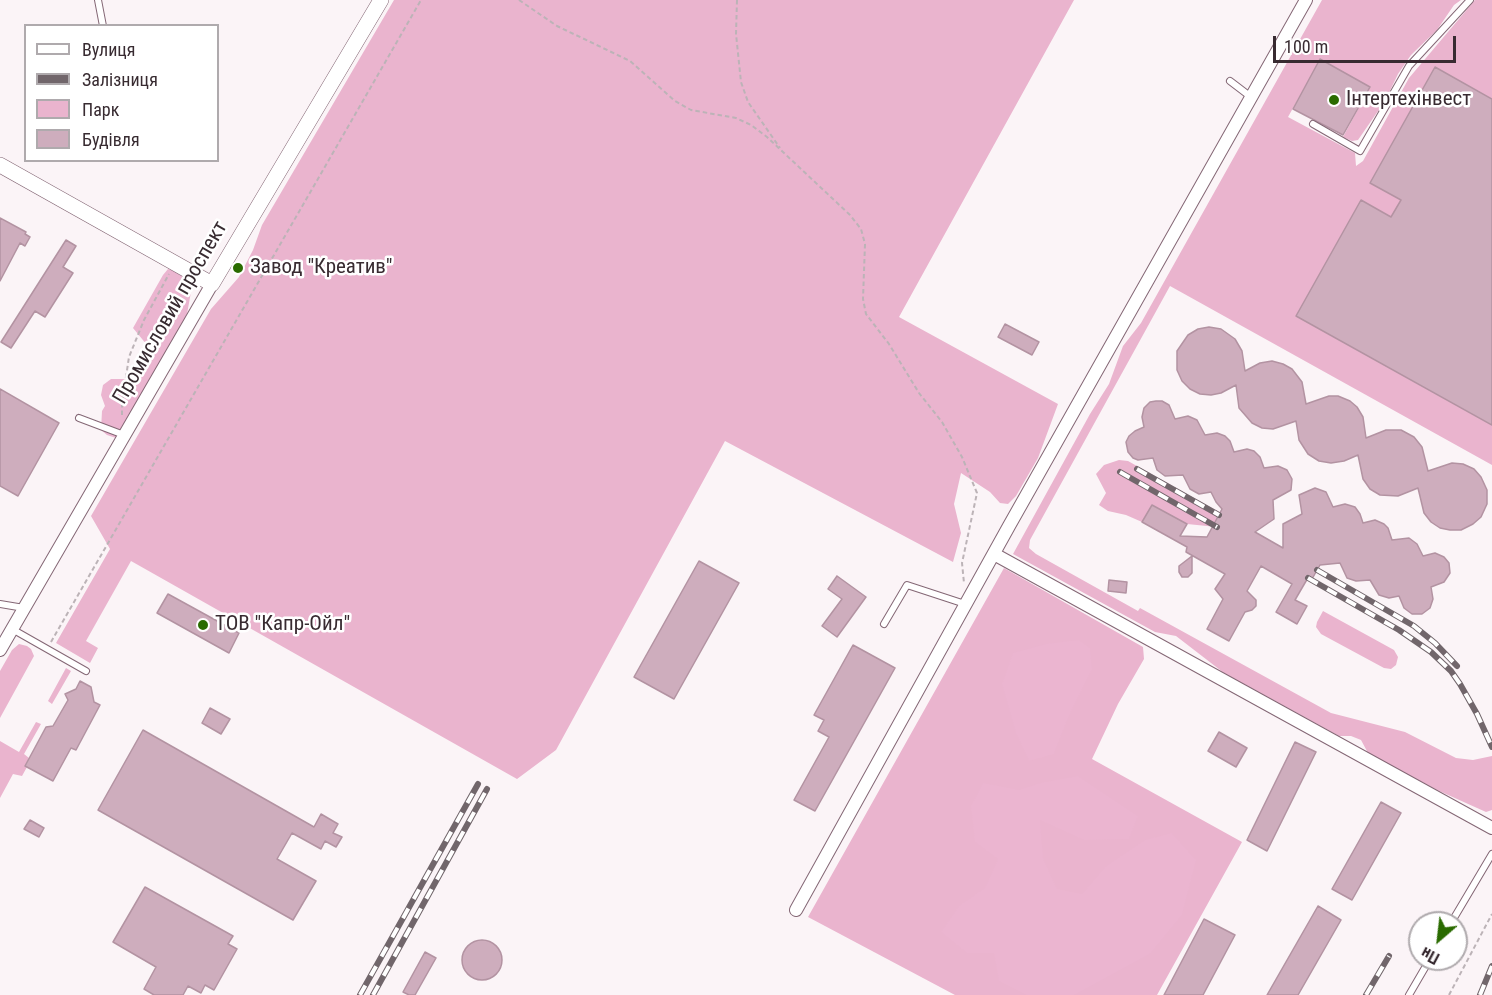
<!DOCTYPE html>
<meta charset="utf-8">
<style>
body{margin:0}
#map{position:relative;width:1492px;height:995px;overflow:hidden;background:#fbf4f7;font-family:"Roboto Condensed",sans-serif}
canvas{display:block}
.legend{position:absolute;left:24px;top:24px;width:195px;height:138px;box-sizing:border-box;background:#fff;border:2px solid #afaaad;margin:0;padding:8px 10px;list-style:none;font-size:18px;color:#382b31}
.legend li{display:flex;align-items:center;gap:12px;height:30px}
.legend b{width:30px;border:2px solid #afaaad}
.north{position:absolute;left:1408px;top:911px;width:60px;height:60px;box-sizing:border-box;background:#fff;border:2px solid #afaaad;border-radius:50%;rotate:208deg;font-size:16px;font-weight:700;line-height:24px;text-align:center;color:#382b31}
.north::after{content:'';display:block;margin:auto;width:21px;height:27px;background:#2a6b00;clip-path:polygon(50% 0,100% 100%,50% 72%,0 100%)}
.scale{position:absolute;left:1273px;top:36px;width:183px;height:27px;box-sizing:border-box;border:3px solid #382b31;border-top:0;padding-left:8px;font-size:18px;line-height:21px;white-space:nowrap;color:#382b31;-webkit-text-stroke:4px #fff;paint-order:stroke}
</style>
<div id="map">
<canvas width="1492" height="995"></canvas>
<ul class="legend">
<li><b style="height:8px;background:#fff"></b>Вулиця</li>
<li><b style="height:8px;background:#71666b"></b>Залізниця</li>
<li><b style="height:16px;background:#eab4ce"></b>Парк</li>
<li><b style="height:16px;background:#ceadbd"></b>Будівля</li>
</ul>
<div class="north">Пн</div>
<div class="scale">100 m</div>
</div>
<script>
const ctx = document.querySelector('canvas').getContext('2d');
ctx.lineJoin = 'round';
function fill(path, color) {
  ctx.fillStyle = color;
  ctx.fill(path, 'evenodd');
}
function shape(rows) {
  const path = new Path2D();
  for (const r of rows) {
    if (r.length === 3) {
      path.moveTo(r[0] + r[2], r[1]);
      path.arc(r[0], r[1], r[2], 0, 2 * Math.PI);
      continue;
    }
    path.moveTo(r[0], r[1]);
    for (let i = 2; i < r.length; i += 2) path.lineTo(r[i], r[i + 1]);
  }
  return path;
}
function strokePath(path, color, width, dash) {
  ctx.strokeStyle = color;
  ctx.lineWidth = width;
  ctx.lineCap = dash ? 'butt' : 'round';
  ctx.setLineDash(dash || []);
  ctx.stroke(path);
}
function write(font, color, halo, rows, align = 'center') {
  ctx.font = font + ' "Roboto Condensed",sans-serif';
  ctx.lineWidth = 5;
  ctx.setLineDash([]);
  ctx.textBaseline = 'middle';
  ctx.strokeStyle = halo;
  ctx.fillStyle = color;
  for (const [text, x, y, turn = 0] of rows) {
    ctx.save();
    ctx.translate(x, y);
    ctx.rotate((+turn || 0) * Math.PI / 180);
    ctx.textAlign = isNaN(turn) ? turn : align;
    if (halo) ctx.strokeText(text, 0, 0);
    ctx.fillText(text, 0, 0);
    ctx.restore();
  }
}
const green = shape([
 [394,0,1074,0,899,317,1058,404,1038,458,1016,496,1008,504,1000,503,990,492,961,473,954,504,961,533,953,562,725,441,556,750,517,779,131,561,86,641,98,648,90,663,56,643,110,549,91,516,211,309,239,277,253,250,262,225],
 [1322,0,1461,0,1454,5,1437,30,1411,55,1398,74,1385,101,1358,140,1352,141,1343,137,1370,87,1320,60,1288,117,1355,153,1356,166,1363,161,1409,78,1475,0,1492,0,1492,99,1435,68,1401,200,1391,217,1361,201,1297,316,1492,425,1492,465,1170,286,1030,540,1029,548,1036,554,1138,611,1140,608,1331,713,1405,732,1456,758,1473,760,1492,756,1492,810,1486,812,1437,790,1368,753,1361,740,1351,736,1339,736,1224,673,1176,636,1155,632,1013,554,1090,414,1109,384,1123,346,1141,323],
 [1119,460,1128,461,1221,513,1217,527,1187,524,1152,505,1142,522,1126,515,1108,511,1099,505,1106,493,1096,474,1104,465],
 [1004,568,1143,647,1144,659,1118,704,1092,759,1242,842,1157,995,955,995,808,917],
 [1323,611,1394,650,1398,657,1396,665,1391,669,1384,668,1321,634,1316,627,1317,622],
 [19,644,27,646,31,649,34,656,0,718,0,671,12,650],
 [66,668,71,671,52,704,48,701],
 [36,722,41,724,24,754,29,758,25,766,27,767,22,776,13,774,0,798,0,741,19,752]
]);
const forest = shape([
 [168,269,179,272,186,280,191,292,187,314,127,423,116,438,107,435,101,430,102,411,105,406,101,395,103,385,111,379,130,379,144,354,147,345,133,328,163,275],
 [1079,640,1090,648,1092,669,1067,720,1054,754,1029,761,1016,733,1002,684,1013,653,1046,644],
 [1078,776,1138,816,1129,839,1084,840,1040,820,1043,858,1057,889,1082,894,1105,867,1145,840,1172,833,1196,860,1182,915,1151,953,1074,995,1027,995,999,981,994,953,967,953,941,932,959,906,985,888,998,859,975,842,971,806,983,783,1019,790,1041,783]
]);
const building = shape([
 [1320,59,1370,87,1343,135,1293,109,1320,59],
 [1435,67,1492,99,1492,425,1296,316,1361,200,1391,217,1401,200,1370,183,1435,67],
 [0,218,26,232,25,234,30,237,25,246,20,243,0,281,0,218],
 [66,240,76,246,63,267,73,273,45,317,35,311,11,348,1,342,66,240],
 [1005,324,1039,342,1032,355,998,337,1005,324],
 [1209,327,1221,329,1235,339,1242,351,1245,371,1260,363,1272,361,1283,364,1292,369,1302,382,1306,404,1329,396,1338,396,1350,401,1357,407,1363,417,1366,438,1386,430,1401,430,1414,437,1422,447,1428,471,1452,463,1463,464,1474,469,1481,477,1487,490,1487,504,1481,517,1473,524,1461,530,1450,530,1440,528,1431,522,1424,513,1418,488,1398,496,1380,495,1370,489,1363,479,1358,455,1344,461,1331,463,1319,461,1308,454,1299,440,1296,421,1273,429,1262,428,1252,423,1239,408,1236,385,1221,393,1211,395,1200,394,1190,389,1182,381,1177,370,1177,351,1188,335,1198,329,1209,327],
 [0,389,59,423,18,496,0,486,0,389],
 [1156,401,1162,401,1169,405,1175,419,1188,416,1197,420,1205,435,1217,433,1225,436,1230,441,1234,452,1247,449,1254,451,1260,457,1264,468,1278,466,1287,470,1292,479,1291,490,1273,500,1274,519,1255,532,1283,548,1283,524,1302,514,1299,495,1315,488,1326,492,1333,507,1345,504,1355,507,1360,514,1363,523,1375,520,1384,524,1388,528,1392,540,1409,538,1417,544,1423,556,1435,553,1444,557,1449,563,1450,573,1444,582,1431,587,1433,599,1430,608,1422,614,1412,614,1404,608,1399,596,1389,598,1379,595,1370,580,1356,581,1347,578,1340,563,1320,565,1312,579,1309,576,1295,600,1307,606,1297,624,1276,612,1292,584,1261,566,1247,591,1256,600,1256,606,1252,610,1245,612,1229,641,1207,629,1223,599,1215,589,1225,574,1186,552,1187,547,1142,522,1152,505,1187,524,1180,536,1207,537,1222,509,1216,502,1211,492,1199,494,1190,489,1183,475,1165,476,1157,470,1153,458,1138,460,1133,458,1128,452,1126,442,1129,436,1135,431,1144,427,1142,417,1144,408,1150,402,1156,401],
 [1192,556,1192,573,1188,577,1182,577,1179,572,1179,566,1192,556],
 [699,561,739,583,674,699,634,677,699,561],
 [837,576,866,597,837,637,822,626,842,599,828,589,837,576],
 [1109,580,1127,582,1126,593,1108,591,1109,580],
 [168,594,239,633,229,653,157,613,168,594],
 [853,645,895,668,815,811,794,800,829,737,818,731,824,720,814,715,853,645],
 [80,681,91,687,94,702,100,705,76,750,71,748,53,781,25,766,46,727,53,726,68,700,65,694,76,689,80,681],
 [210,708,230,719,221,734,202,723,210,708],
 [143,730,314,827,321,814,338,824,333,833,342,837,336,847,325,841,321,849,292,833,277,859,316,881,293,920,98,810,143,730],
 [1219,732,1247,748,1236,767,1208,751,1219,732],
 [1295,742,1316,752,1267,851,1247,840,1295,742],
 [1381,802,1401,813,1352,900,1332,889,1381,802],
 [30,820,44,828,39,837,24,829,30,820],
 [145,887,233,936,228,944,237,949,214,990,205,985,201,993,188,986,183,995,154,995,144,989,156,967,113,942,145,887],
 [1318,906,1341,920,1298,995,1267,995,1318,906],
 [1204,919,1235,935,1203,995,1164,995,1204,919],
 [482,960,20],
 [425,952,436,958,415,995,409,995,403,992,425,952]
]);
const path = shape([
 [519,0,557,26,630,61,675,101,691,110,736,118,751,125,767,137,850,215,861,229,865,244,863,299,866,314,889,344,919,393,942,422,962,457,977,493,962,563,964,583],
 [737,0,736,34,741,82,748,102,780,148],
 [122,415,122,403,129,357,144,320,169,274],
 [51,642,421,0],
 [1449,995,1492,914]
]);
const service = shape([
 [98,0,103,26],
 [1230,81,1251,97],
 [1313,124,1360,151,1409,66,1470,0],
 [79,418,124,435],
 [0,604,24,608],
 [884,624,907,585,965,604],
 [12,629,86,671],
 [1451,923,1492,854],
 [1409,995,1430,959]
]);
const minor = shape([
 [994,554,1492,828],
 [0,650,212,284],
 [796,910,1009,526,1306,0]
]);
const tertiary = shape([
 [0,165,212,284,381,0]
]);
const rail = shape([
 [1137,469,1219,515],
 [1120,472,1217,527],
 [1317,570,1414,626,1435,643,1457,666],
 [1308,578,1399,630,1431,652,1451,671,1460,684,1477,714,1492,747],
 [360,995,478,784],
 [373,995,487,789],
 [1366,995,1389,956],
 [1480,995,1492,966]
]);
const markers = [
 [1334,100,6,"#2a6b00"],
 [238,268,6,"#2a6b00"],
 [203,625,6,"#2a6b00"]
];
const poiNames = [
 ["Інтертехінвест",1346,100],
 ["Завод \"Креатив\"",250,268],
 ["ТОВ \"Капр-Ойл\"",215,625]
];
const streetNames = [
 ["Промисловий проспект",171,313,-60]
];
fill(green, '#eab4ce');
fill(forest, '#ebb5d0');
fill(building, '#ceadbd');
strokePath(building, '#b393a2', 1.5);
strokePath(service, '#846775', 8);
strokePath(minor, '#846775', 14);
strokePath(tertiary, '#846775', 16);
strokePath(path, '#bcb3b7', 2, [4.5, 3]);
strokePath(service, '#fff', 6);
strokePath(minor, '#fff', 12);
strokePath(tertiary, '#fff', 15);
strokePath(rail, '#71666b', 6);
strokePath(rail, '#fff', 4, [11]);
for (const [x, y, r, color] of markers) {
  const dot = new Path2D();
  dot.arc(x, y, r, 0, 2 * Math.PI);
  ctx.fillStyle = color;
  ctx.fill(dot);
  strokePath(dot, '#fff', 2);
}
write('21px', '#382b31', '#fff', poiNames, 'left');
write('21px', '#382b31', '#fff', streetNames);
</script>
